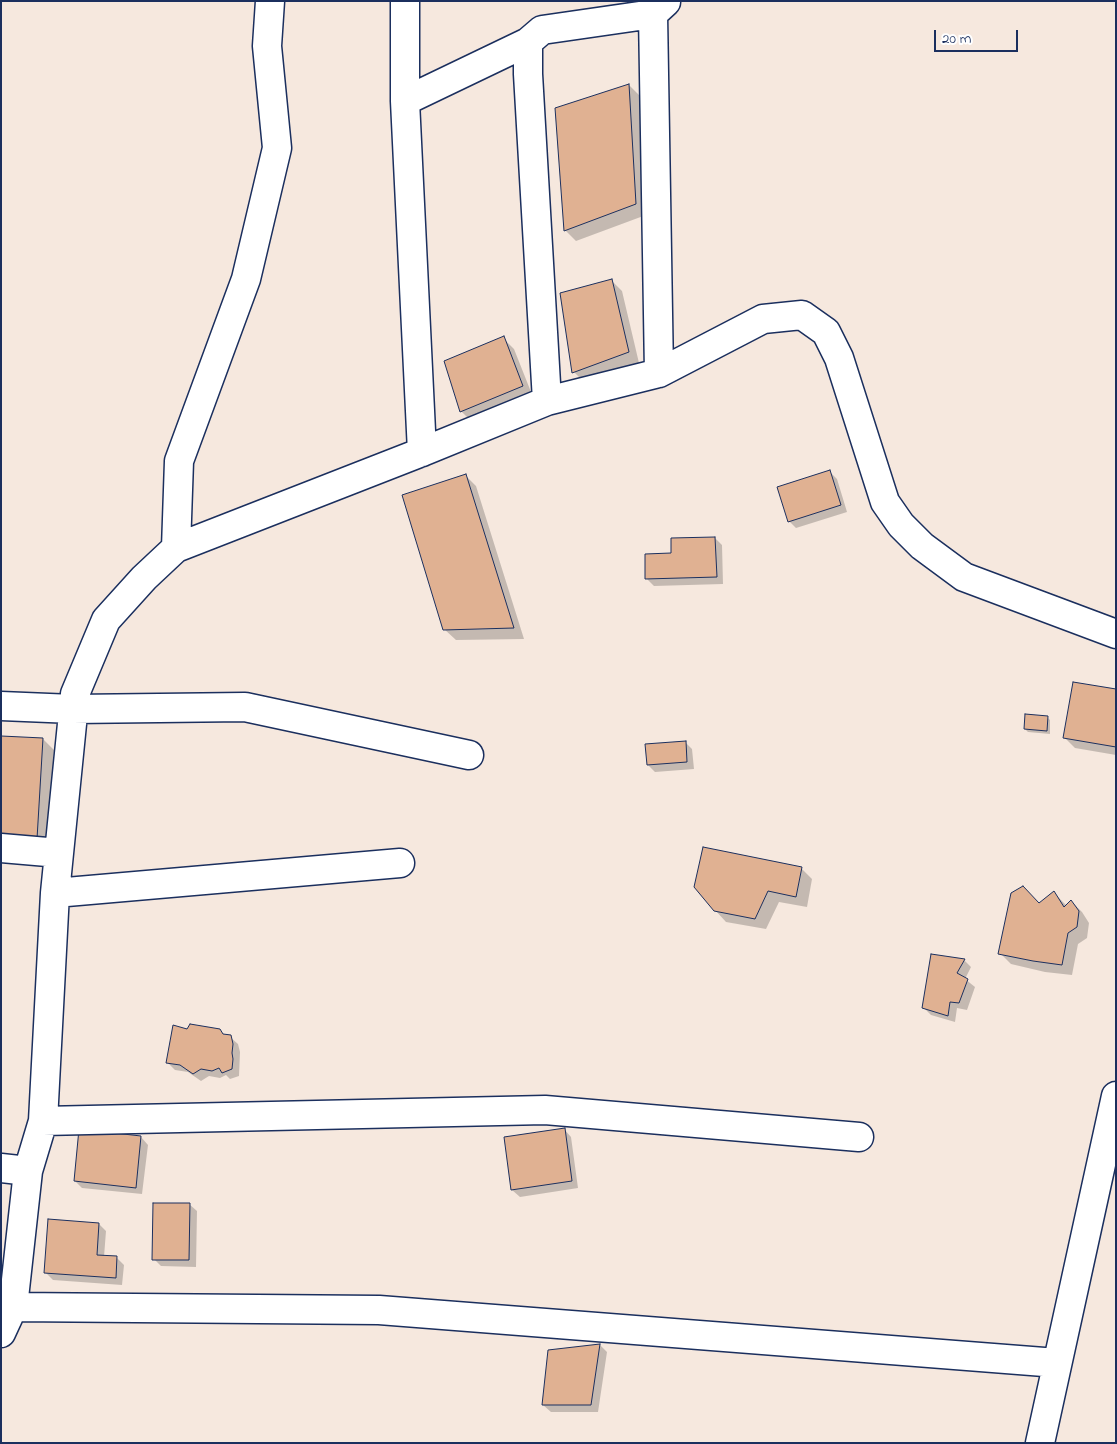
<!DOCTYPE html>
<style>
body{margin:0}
#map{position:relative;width:1117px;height:1444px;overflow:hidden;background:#f6e8de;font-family:"Indie Flower",sans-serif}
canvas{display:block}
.frame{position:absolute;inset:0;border:2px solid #1b2f5e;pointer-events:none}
.scale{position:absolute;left:934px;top:30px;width:84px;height:22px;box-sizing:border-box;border:2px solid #1b2f5e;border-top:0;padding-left:6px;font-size:15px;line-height:18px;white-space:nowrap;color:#1b2f5e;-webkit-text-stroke:4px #fff;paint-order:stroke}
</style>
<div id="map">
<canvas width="1117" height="1444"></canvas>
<div class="frame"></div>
<div class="scale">20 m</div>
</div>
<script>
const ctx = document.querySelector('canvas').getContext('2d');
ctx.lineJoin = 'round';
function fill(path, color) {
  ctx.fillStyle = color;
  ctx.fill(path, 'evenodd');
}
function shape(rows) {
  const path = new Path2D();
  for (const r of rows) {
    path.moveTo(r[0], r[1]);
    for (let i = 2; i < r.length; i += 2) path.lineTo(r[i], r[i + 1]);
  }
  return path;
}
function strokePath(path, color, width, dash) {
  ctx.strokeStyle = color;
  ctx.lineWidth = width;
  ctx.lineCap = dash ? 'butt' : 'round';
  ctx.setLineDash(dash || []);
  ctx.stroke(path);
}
const shadow = shape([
 [629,85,640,96,646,215,576,241,565,230,557,109],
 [611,280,622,291,639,363,585,383,574,372],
 [503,338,514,349,533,397,472,422,461,411],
 [830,472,837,479,847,512,796,528,789,521],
 [465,475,476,486,524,639,456,640,444,629],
 [715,538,722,545,723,584,654,586,647,579],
 [1116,691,1116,755,1075,748,1064,737],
 [1047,717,1050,720,1050,734,1028,732,1025,729],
 [43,739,54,750,48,850,1,847],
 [685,742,692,749,694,769,655,772,648,765],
 [801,868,812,879,807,907,779,902,766,929,726,922,715,910],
 [1054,893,1067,906,1071,901,1082,912,1089,923,1087,938,1078,944,1072,975,1045,972,1011,964,1000,953,1039,904],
 [964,960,971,967,965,979,975,987,967,1010,957,1008,955,1022,931,1015,924,1008],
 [187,1030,220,1030,225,1036,230,1037,238,1044,240,1052,239,1076,230,1079,226,1075,220,1078,209,1076,201,1081,188,1072,175,1070,168,1063],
 [564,1129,571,1137,578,1188,520,1197,512,1190],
 [141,1137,148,1145,142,1194,82,1188,75,1181],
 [189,1204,197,1211,196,1267,161,1266,154,1259],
 [99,1224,106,1231,104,1257,117,1258,124,1265,122,1285,53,1280,45,1272],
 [600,1345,607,1352,598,1412,551,1412,543,1405]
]);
const building = shape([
 [629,84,636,204,564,231,555,108,629,84],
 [612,279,629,352,572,373,560,293,612,279],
 [504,336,523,386,460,412,444,361,504,336],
 [830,470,841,505,788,522,777,487,830,470],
 [466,474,514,628,443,630,402,495,466,474],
 [715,537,717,577,645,579,645,554,671,553,671,538,715,537],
 [1073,682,1116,689,1116,747,1063,738,1073,682],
 [1025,714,1048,716,1047,731,1024,729,1025,714],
 [1,736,43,738,37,839,1,838,1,736],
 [686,741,687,762,647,765,645,744,686,741],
 [703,847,802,867,796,897,768,891,755,919,714,911,694,887,703,847],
 [1023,886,1039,903,1054,891,1064,907,1071,900,1079,911,1077,927,1068,933,1062,965,1033,961,998,954,1011,893,1023,886],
 [931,954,965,959,957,973,968,979,959,1003,950,1002,948,1016,922,1008,931,954],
 [190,1024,220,1029,223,1034,231,1035,233,1044,232,1053,233,1059,232,1069,222,1073,219,1068,212,1071,201,1069,193,1074,180,1065,166,1063,173,1025,187,1029,190,1024],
 [565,1128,572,1181,511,1190,504,1137,565,1128],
 [79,1129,141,1136,136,1188,74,1181,79,1129],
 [153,1203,190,1203,189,1260,152,1260,153,1203],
 [48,1219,99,1223,97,1255,117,1256,116,1278,44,1273,48,1219],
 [600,1344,591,1405,542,1405,548,1350,600,1344]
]);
const minor = shape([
 [405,1,405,101,422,452],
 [405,101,528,42],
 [659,373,653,14,666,2],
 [547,401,528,74,528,42,542,30,653,14],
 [176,548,179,461,246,279,277,148,267,46,270,1],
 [1,706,73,709,245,707,469,755],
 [1,848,59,853],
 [55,893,400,863],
 [43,1121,545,1110,859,1137],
 [1,1168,28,1171],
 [13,1307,379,1310,1057,1363],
 [1,1333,13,1307,28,1171,43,1121,55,893,75,694,106,620,144,578,176,548,422,452,547,401,659,373,763,319,802,315,826,332,839,358,885,502,901,525,922,546,964,577,1116,634],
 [1040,1443,1116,1096]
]);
fill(shadow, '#0003');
fill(building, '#e0b192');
strokePath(building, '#1b2f5e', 1);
strokePath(minor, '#1b2f5e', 31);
strokePath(minor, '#fff', 28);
</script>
